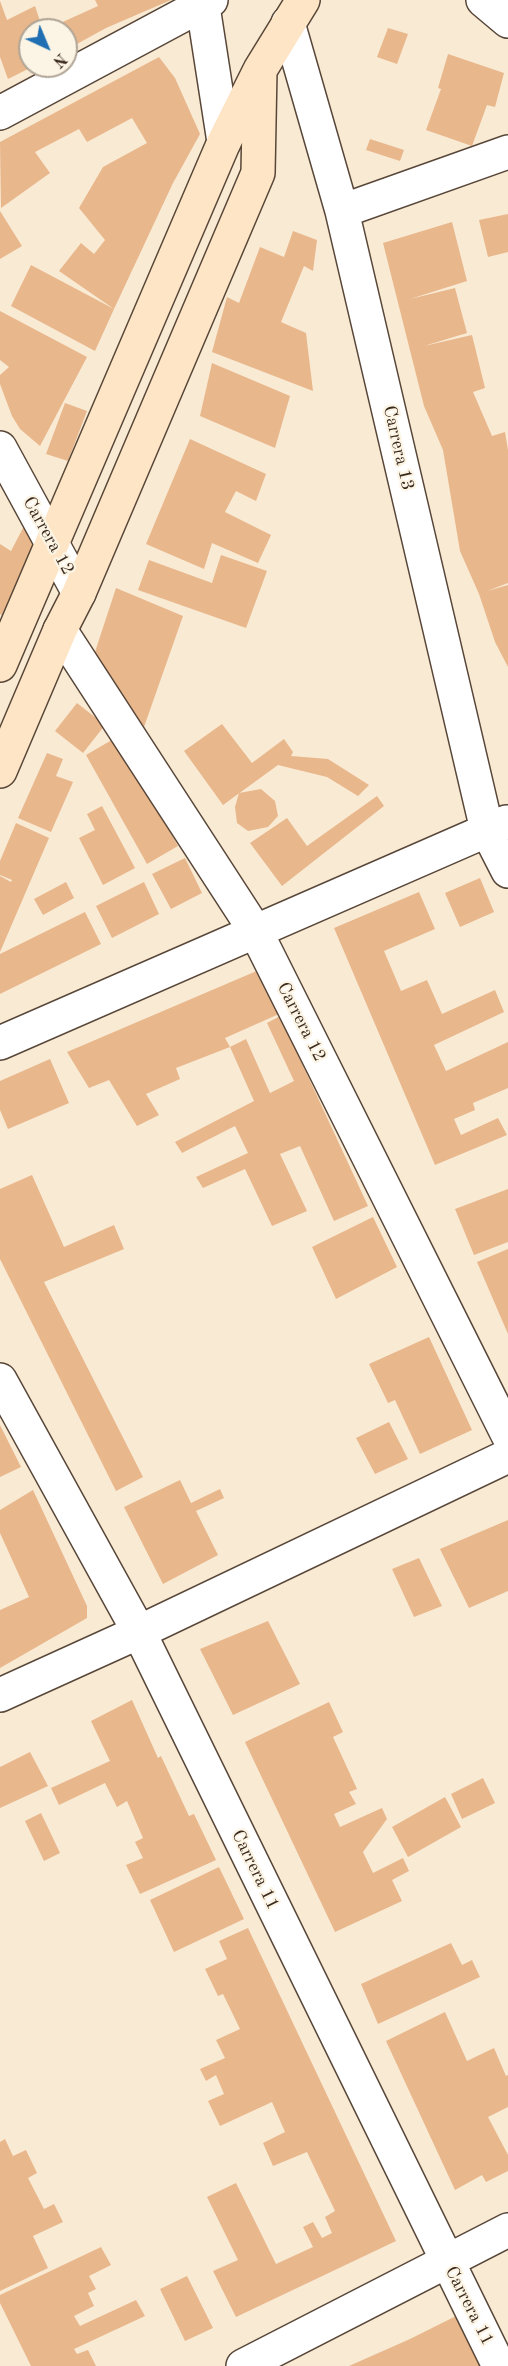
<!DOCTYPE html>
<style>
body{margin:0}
#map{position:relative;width:508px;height:2366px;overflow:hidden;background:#f9ead4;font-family:"Old Standard TT",serif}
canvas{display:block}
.north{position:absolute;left:18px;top:18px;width:60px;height:60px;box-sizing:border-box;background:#fcf5e5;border:2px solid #afa495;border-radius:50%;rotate:136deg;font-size:16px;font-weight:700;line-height:24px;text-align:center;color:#3b2a1e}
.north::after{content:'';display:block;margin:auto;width:21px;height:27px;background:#1f6fb2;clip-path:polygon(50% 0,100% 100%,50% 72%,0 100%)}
</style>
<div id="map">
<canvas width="508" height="2366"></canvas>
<div class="north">N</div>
</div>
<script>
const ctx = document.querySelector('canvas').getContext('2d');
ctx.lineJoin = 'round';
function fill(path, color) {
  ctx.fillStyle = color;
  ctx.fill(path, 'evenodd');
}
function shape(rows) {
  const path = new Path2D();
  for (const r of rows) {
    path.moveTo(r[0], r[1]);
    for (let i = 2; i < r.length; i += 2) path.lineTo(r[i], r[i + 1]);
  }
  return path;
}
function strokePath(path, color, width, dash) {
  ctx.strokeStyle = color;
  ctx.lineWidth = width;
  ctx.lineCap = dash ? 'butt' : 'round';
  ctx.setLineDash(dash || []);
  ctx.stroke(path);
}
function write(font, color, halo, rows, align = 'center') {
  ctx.font = font + ' "Old Standard TT",serif';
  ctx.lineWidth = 4.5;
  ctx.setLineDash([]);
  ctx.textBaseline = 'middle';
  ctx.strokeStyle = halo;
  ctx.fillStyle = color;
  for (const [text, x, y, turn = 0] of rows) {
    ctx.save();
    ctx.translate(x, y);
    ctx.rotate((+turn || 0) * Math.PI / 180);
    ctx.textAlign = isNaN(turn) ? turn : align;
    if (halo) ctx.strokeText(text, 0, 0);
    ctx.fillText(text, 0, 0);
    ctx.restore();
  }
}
const building = shape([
 [95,0,171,0,106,28,66,50,66,30,45,30,98,6],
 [0,1,7,20,35,6,43,30,30,30,30,66,34,66,8,79,0,57],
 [388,28,408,34,397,64,377,57],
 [448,54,504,73,495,107,487,105,472,146,426,130,441,89,438,88],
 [159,57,175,78,200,134,173,183,114,309,59,271,81,243,94,254,105,240,79,208,103,167,147,143,132,118,87,142,79,129,35,152,50,173,1,208,0,142],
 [370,139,404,150,400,161,366,150],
 [0,211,22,246,0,259],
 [508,214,508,252,488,257,479,220],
 [452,222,467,281,410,299,455,288,467,333,424,346,472,335,485,388,473,392,492,436,505,432,508,450,508,583,487,591,508,585,508,667,495,642,479,594,460,551,443,450,424,406,383,243],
 [293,231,317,240,313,271,304,266,281,322,306,333,313,391,212,352,227,297,239,303,260,247,284,257],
 [31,265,114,309,95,351,11,306],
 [0,311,87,357,40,446,20,429,12,416,0,384,0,375,9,367,0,360],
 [212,363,290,396,275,448,200,416],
 [65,403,87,411,68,461,46,454],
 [190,439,266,474,256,501,236,491,225,512,271,535,258,563,212,543,204,569,146,544],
 [24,526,40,558,13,624,0,614,0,544,11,551],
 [221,555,267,571,246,628,138,590,149,560,212,583],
 [116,588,183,616,144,727,93,658],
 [77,703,105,725,83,753,55,731],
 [222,724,252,763,284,739,293,752,291,756,328,759,369,785,358,796,327,777,278,765,223,805,184,751],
 [117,737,178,846,147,864,86,755],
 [47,753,63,759,56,776,73,782,51,832,18,818],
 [261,789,275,801,278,816,268,827,248,831,237,823,235,807,239,793],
 [377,796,384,806,282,886,250,843,287,818,307,846],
 [102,806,135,868,103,885,79,838,95,830,87,814],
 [16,823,49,838,0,952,0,876,11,882,12,880,0,875,0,861],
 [185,858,202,893,171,909,152,874],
 [480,878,494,912,460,927,445,893],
 [66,882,74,898,43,915,34,899],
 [144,882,159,914,112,938,96,906],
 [419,892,435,929,384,951,401,991,427,980,442,1014,495,990,504,1012,434,1045,446,1071,508,1042,508,1088,473,1103,475,1110,454,1119,461,1135,498,1118,507,1135,435,1165,334,928],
 [85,912,101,944,0,994,0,954],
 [259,970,279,1014,225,1038,230,1047,176,1068,180,1079,146,1094,159,1115,137,1126,109,1080,89,1088,67,1052],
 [280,1016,368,1206,334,1221,300,1146,280,1154,307,1211,272,1226,245,1169,203,1188,196,1177,248,1153,235,1126,182,1153,175,1142,254,1101,230,1047,246,1039,270,1093,294,1081,267,1023],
 [50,1059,69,1103,8,1129,0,1110,0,1081],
 [32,1175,64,1247,114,1225,124,1249,44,1282,143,1477,116,1491,0,1259,0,1189],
 [508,1189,508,1242,474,1255,455,1209],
 [373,1217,397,1267,336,1299,312,1247],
 [508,1249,508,1334,477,1262],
 [429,1337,472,1430,420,1454,395,1400,388,1403,369,1364],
 [389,1422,408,1459,375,1474,356,1438],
 [0,1425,21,1467,0,1477],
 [180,1480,191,1503,220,1489,224,1498,196,1511,218,1555,163,1584,124,1507],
 [33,1490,87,1606,87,1618,0,1668,0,1610,29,1597,0,1533,0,1510],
 [508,1520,508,1591,469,1608,440,1549],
 [419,1558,442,1606,414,1617,392,1569],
 [268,1621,300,1684,233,1715,200,1649],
 [132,1700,158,1758,161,1756,189,1816,194,1814,216,1860,140,1894,126,1865,143,1858,135,1842,143,1838,127,1801,117,1807,105,1783,59,1805,51,1788,110,1761,91,1721],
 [329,1702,343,1732,333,1737,357,1789,349,1792,356,1804,334,1814,340,1827,382,1808,387,1819,363,1852,373,1873,403,1858,409,1871,392,1880,402,1901,335,1932,245,1742],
 [30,1752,48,1786,0,1808,0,1767],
 [483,1778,495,1803,462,1819,451,1794],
 [445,1797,461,1827,408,1857,392,1827],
 [41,1813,60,1853,44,1861,25,1821],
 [219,1867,244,1919,174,1952,150,1900],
 [248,1928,396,2241,236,2317,213,2271,238,2260,207,2197,236,2183,276,2264,313,2247,303,2227,313,2222,322,2238,332,2233,325,2217,335,2211,307,2152,273,2166,263,2143,285,2132,272,2102,220,2126,208,2101,224,2094,216,2075,206,2081,200,2069,225,2058,216,2040,240,2029,223,1994,218,1996,205,1969,227,1959,219,1941],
 [451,1943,462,1965,472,1960,480,1977,378,2024,361,1984],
 [445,2012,467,2061,494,2048,506,2076,508,2075,508,2107,488,2117,508,2155,508,2171,486,2182,482,2175,455,2190,386,2041],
 [5,2139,13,2156,26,2150,37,2173,28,2178,44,2209,54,2204,63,2222,33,2236,48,2268,0,2291,0,2142],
 [101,2247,111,2265,89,2276,96,2289,88,2293,94,2306,74,2316,80,2326,136,2300,145,2316,74,2349,77,2354,88,2350,96,2366,31,2366,0,2303,0,2295],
 [187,2276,213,2328,185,2341,160,2289],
 [460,2314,483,2366,349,2366,410,2339]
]);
const street = shape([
 [202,0,224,142],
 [483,0,508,21],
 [288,23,342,211,487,830,508,871],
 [0,113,211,0],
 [342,211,508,152],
 [0,448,79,593],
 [60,630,256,932,508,1435],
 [0,1043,506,822],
 [0,1380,139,1632,499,2366],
 [0,1695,139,1632,508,1456],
 [243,2366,508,2230]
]);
const secondary = shape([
 [0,665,224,142,260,70,303,0],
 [0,771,60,630,79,593,258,173,260,70]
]);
const streetNames = [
 ["Carrera 13",398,448,77],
 ["Carrera 12",48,536,61],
 ["Carrera 12",301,1022,63],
 ["Carrera 11",255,1870,64],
 ["Carrera 11",469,2306,63]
];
fill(building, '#e9b78c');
strokePath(street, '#584739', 36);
strokePath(secondary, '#584739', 36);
strokePath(street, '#fff', 33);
strokePath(secondary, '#fee5c5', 33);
write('18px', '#3b2a1e', '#fcf5e5', streetNames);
</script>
